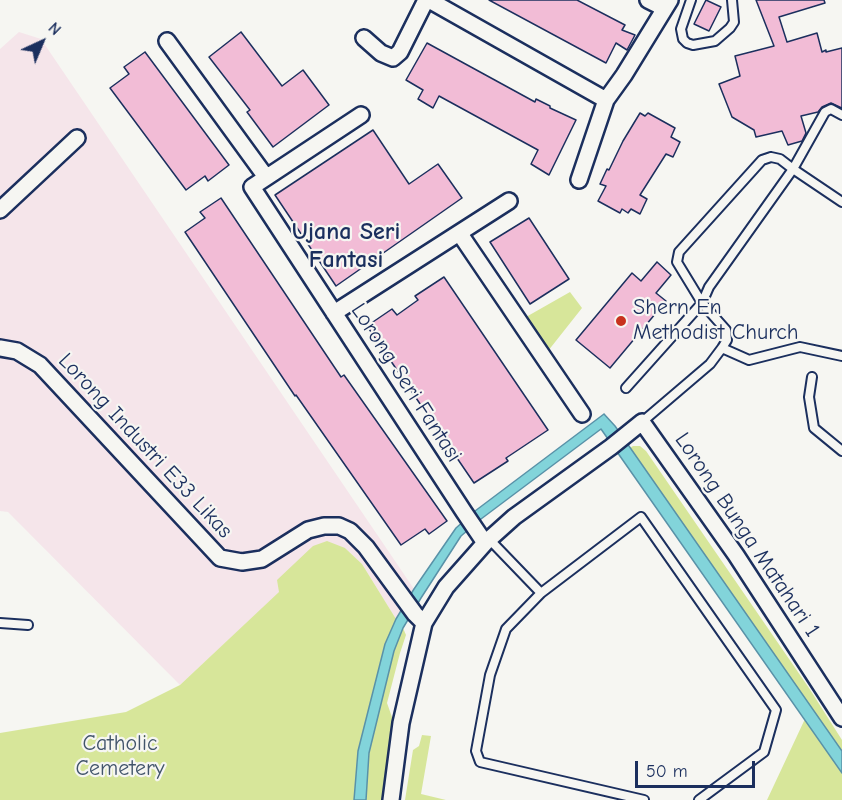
<!DOCTYPE html>
<style>
body{margin:0}
#map{position:relative;width:842px;height:800px;overflow:hidden;background:#f6f6f2;font-family:"Comic Neue",sans-serif}
canvas{display:block}
.north{position:absolute;left:12px;top:12px;width:60px;height:60px;-webkit-text-stroke:4px #f6f6f2;paint-order:stroke;rotate:44deg;font-size:16px;font-weight:700;line-height:24px;text-align:center;color:#1b2f5e}
.north::after{content:'';display:block;margin:auto;width:21px;height:27px;background:#1b2f5e;clip-path:polygon(50% 0,100% 100%,50% 72%,0 100%)}
.scale{position:absolute;left:635px;top:761px;width:120px;height:27px;box-sizing:border-box;border:3px solid #1b2f5e;border-top:0;padding-left:8px;font-size:18px;line-height:21px;white-space:nowrap;color:#1b2f5e;-webkit-text-stroke:4px #f6f6f2;paint-order:stroke}
</style>
<div id="map">
<canvas width="842" height="800"></canvas>
<div class="north">N</div>
<div class="scale">50 m</div>
</div>
<script>
const ctx = document.querySelector('canvas').getContext('2d');
ctx.lineJoin = 'round';
function fill(path, color) {
  ctx.fillStyle = color;
  ctx.fill(path, 'evenodd');
}
function shape(rows) {
  const path = new Path2D();
  for (const r of rows) {
    path.moveTo(r[0], r[1]);
    for (let i = 2; i < r.length; i += 2) path.lineTo(r[i], r[i + 1]);
  }
  return path;
}
function strokePath(path, color, width, dash) {
  ctx.strokeStyle = color;
  ctx.lineWidth = width;
  ctx.lineCap = dash ? 'butt' : 'round';
  ctx.setLineDash(dash || []);
  ctx.stroke(path);
}
function write(font, color, halo, rows, align = 'center') {
  ctx.font = font + ' "Comic Neue",sans-serif';
  ctx.lineWidth = 4.5;
  ctx.setLineDash([]);
  ctx.textBaseline = 'middle';
  ctx.strokeStyle = halo;
  ctx.fillStyle = color;
  for (const [text, x, y, turn = 0] of rows) {
    ctx.save();
    ctx.translate(x, y);
    ctx.rotate((+turn || 0) * Math.PI / 180);
    ctx.textAlign = isNaN(turn) ? turn : align;
    if (halo) ctx.strokeText(text, 0, 0);
    ctx.fillText(text, 0, 0);
    ctx.restore();
  }
}
const built = shape([
 [19,32,41,39,414,589,396,619,362,564,345,548,280,592,180,685,8,512,0,511,0,49]
]);
const green = shape([
 [570,292,582,308,548,351,526,317],
 [633,446,640,446,646,451,809,688,842,740,842,800,767,800,804,721,814,713,630,448],
 [327,541,345,548,362,564,396,619,385,644,358,751,354,800,0,800,0,733,126,712,180,685,279,592,277,580,313,546],
 [403,628,406,635,400,653,387,703,393,720,387,762,383,800,366,800,369,753,394,651],
 [422,735,431,736,421,794,446,800,405,800,413,750,419,746]
]);
const water = shape([
 [604,414,615,426,842,751,842,773,601,429,481,519,461,536,421,598,403,628,394,651,369,753,366,800,354,800,358,751,385,644,396,619,414,589,456,528,475,511,604,414]
]);
const building = shape([
 [489,0,577,0,625,25,622,30,635,35,627,50,616,43,606,63,489,0],
 [706,0,721,7,709,31,694,24,706,0],
 [756,0,824,0,825,3,779,17,787,42,817,33,822,52,826,50,826,52,842,48,842,108,831,103,822,107,818,112,801,116,806,133,802,141,788,145,782,131,756,137,754,130,732,117,719,84,740,76,735,56,774,46,756,0],
 [241,32,282,86,303,70,329,105,273,147,247,112,250,110,209,57,241,32],
 [427,43,535,102,536,99,550,106,550,108,576,120,549,175,531,164,538,150,439,96,433,108,418,99,423,90,406,80,427,43],
 [145,52,229,165,208,181,205,176,186,190,110,88,129,74,124,67,145,52],
 [640,113,645,116,648,113,675,128,671,137,680,142,673,157,666,154,640,195,647,199,640,214,631,209,628,213,622,209,620,213,598,201,606,186,600,184,607,169,609,170,623,141,640,113],
 [373,130,409,184,438,164,462,198,336,286,275,195,373,130],
 [221,198,341,377,344,375,447,521,429,534,425,529,401,545,296,395,295,396,185,232,205,218,200,212,221,198],
 [529,218,569,279,530,304,490,242,529,218],
 [657,262,671,275,656,293,666,301,610,368,576,340,632,273,641,281,657,262],
 [444,277,548,430,506,458,508,461,474,483,367,326,392,309,397,315,418,300,415,296,444,277]
]);
const lane = shape([
 [691,0,681,29,683,39,687,43,693,45,715,41,730,28,734,22,732,0],
 [842,115,831,109,825,112,793,169,842,202],
 [771,157,780,159,793,169,709,287,702,303,677,262,679,252,762,160,771,157],
 [722,348,749,360,800,347,842,356],
 [812,377,809,397,814,428,842,451],
 [626,388,702,303,726,330,727,340,722,348,710,364,642,422],
 [489,539,541,593],
 [0,623,28,625],
 [644,800,480,762,476,751,490,675,506,629,541,593,641,517,776,710,764,752,699,800]
]);
const street = shape([
 [429,0,606,100],
 [648,0,664,8],
 [364,38,381,53,393,58,400,52,426,0],
 [167,41,266,177],
 [361,115,252,187,464,512,485,543],
 [579,180,606,100,624,75,670,0],
 [0,210,77,138],
 [460,234,582,414],
 [334,313,509,201],
 [0,348,17,351,40,365,220,558,242,562,262,559,308,530,324,526,339,526,350,531,366,547,415,614,424,623],
 [391,800,401,723,424,623,446,587,485,543,514,517,611,447,642,422,736,555,842,718]
]);
const markers = [
 [621,321,6,"#c8321e"]
];
const poiNames = [
 ["Shern En",633,308],
 ["Methodist Church",633,333]
];
const streetNames = [
 ["Lorong Seri Fantasi",406,383,57],
 ["Lorong Industri E33 Likas",145,446,47],
 ["Lorong Bunga Matahari 1",747,535,56]
];
const parkNames = [
 ["Catholic",120,744],
 ["Cemetery",120,769]
];
const neighbourhoodNames = [
 ["Ujana Seri",346,232],
 ["Fantasi",346,260]
];
fill(built, '#f5e5ea');
fill(green, '#d7e69a');
fill(water, '#82d4da');
strokePath(water, '#5992a8', 1.5);
fill(building, '#f2bcd6');
strokePath(building, '#1b2f5e', 1.5);
strokePath(lane, '#1b2f5e', 12);
strokePath(street, '#1b2f5e', 20);
strokePath(lane, '#f6f6f2', 8);
strokePath(street, '#f6f6f2', 15);
for (const [x, y, r, color] of markers) {
  const dot = new Path2D();
  dot.arc(x, y, r, 0, 2 * Math.PI);
  ctx.fillStyle = color;
  ctx.fill(dot);
  strokePath(dot, '#f6f6f2', 2);
}
write('22px', '#1b2f5e', '#f6f6f2', poiNames, 'left');
write('22px', '#1b2f5e', '#f6f6f2', streetNames);
write('22px', '#41546a', '#f6f6f2', parkNames);
write('bold 24px', '#1b2f5e', '#f6f6f2', neighbourhoodNames);
</script>
